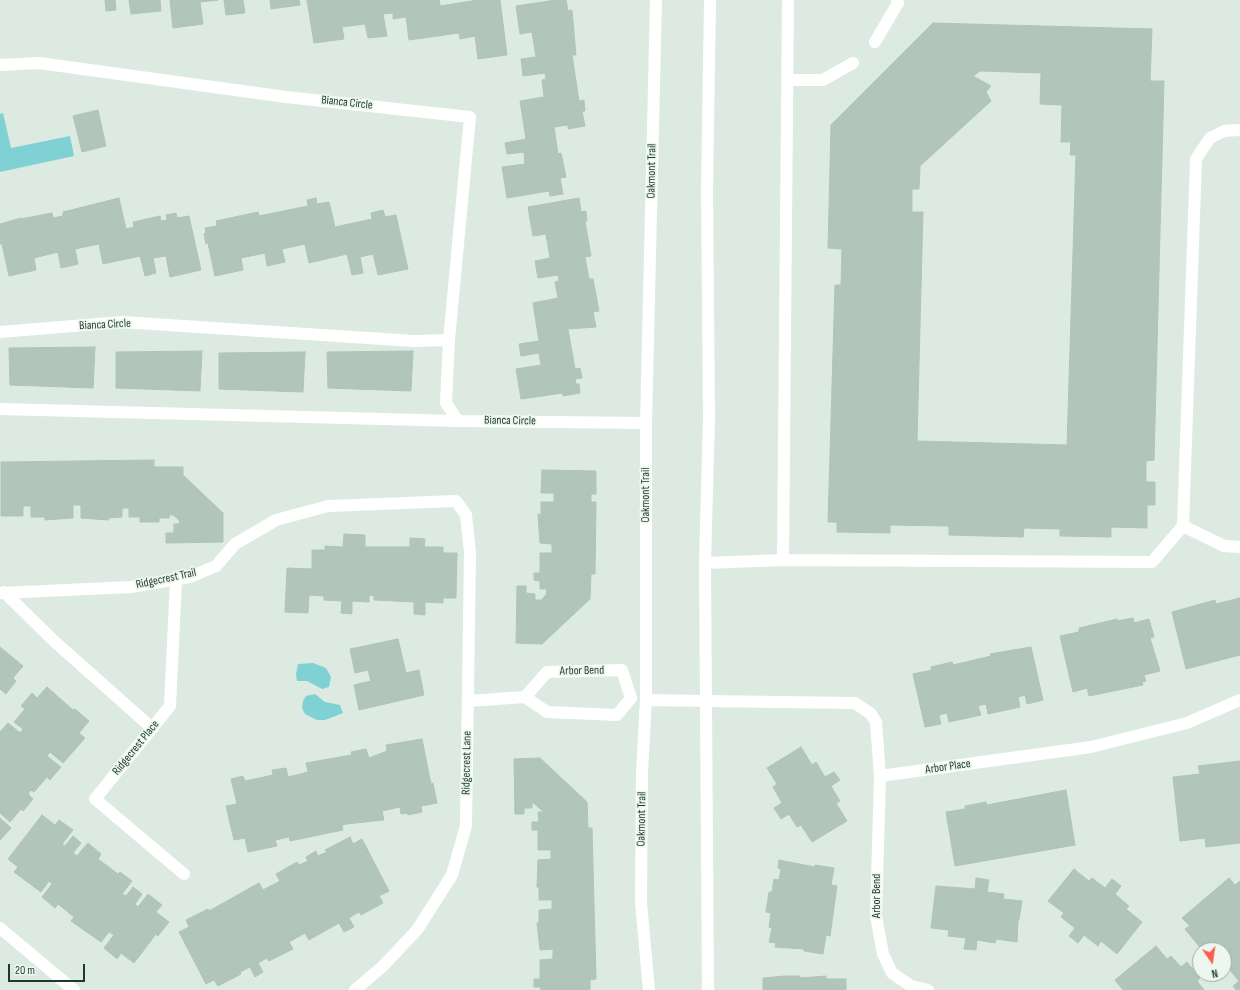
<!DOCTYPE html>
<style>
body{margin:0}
#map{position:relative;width:1240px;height:990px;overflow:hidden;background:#ddeae2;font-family:"Sofia Sans Condensed",sans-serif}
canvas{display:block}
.north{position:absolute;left:1192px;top:942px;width:40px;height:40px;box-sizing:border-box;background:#edf7f0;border:1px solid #9aaba3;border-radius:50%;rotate:167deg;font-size:11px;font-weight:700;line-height:16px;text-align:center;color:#1e3a2f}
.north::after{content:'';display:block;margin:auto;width:14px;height:18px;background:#fa5f4a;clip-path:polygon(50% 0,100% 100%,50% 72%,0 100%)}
.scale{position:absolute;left:8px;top:964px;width:77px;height:18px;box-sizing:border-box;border:2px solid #1e3a2f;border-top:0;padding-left:5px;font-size:12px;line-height:14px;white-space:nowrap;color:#1e3a2f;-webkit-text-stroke:3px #edf7f0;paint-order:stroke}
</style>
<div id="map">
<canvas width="1240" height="990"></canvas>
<div class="north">N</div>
<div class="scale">20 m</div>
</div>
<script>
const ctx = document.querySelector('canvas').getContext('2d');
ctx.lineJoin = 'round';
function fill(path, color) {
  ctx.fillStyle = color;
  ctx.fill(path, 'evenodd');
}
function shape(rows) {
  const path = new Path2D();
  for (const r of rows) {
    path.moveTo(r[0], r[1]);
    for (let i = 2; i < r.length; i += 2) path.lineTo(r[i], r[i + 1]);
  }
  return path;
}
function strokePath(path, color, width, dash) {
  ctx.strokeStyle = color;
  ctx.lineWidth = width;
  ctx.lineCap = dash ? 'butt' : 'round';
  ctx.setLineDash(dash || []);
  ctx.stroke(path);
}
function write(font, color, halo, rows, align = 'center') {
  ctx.font = font + ' "Sofia Sans Condensed",sans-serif';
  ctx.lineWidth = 3.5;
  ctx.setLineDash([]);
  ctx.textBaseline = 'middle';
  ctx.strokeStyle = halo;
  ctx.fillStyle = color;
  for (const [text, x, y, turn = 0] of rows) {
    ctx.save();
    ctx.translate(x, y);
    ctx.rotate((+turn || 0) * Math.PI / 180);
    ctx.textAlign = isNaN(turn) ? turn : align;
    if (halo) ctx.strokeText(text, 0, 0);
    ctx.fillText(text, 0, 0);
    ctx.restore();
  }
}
const water = shape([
 [3,113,11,148,70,136,74,156,0,172,0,114],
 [313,663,326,668,331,677,329,687,322,689,307,681,297,681,296,674,298,664],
 [315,694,325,702,340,705,343,713,325,720,317,720,305,714,302,708,303,701,306,696]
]);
const building = shape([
 [105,0,115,0,116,10,106,11,105,0],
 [129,0,160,0,161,11,131,14,129,0],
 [170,0,218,0,200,2,203,24,173,28,170,0],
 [224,0,243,0,245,13,226,15,224,0],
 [270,0,299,0,300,5,271,9,270,0],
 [307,0,439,0,440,6,478,0,500,0,507,55,478,59,475,36,460,39,459,33,409,40,406,17,393,19,393,13,383,14,387,36,368,38,365,24,342,27,344,39,314,43,307,0],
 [556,0,566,0,568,11,572,10,576,55,572,55,579,101,584,100,585,111,582,111,585,126,568,129,568,125,554,127,558,154,561,153,566,177,560,178,563,194,550,196,549,191,507,198,502,167,525,164,524,152,507,154,505,143,526,139,520,101,544,97,542,80,546,79,545,73,523,76,521,59,536,57,532,32,520,34,516,6,556,0],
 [933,23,1152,29,1150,81,1164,81,1154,460,1146,461,1146,482,1155,482,1155,505,1147,505,1147,528,1111,527,1111,537,1060,536,1060,529,1024,528,1023,537,949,535,949,526,890,525,890,533,837,532,837,522,828,522,835,285,841,285,842,249,828,248,831,125,933,23],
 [980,71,1041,73,1040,104,1062,105,1061,142,1071,142,1070,155,1076,155,1067,445,917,441,923,212,912,212,912,189,919,189,920,166,991,101,986,92,991,86,973,76,980,71],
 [98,110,106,146,82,152,73,116,98,110],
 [119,198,126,229,134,227,133,222,160,216,161,221,167,220,166,215,176,213,177,218,189,216,201,270,170,277,166,256,153,258,156,273,145,276,140,256,103,264,99,244,75,249,78,264,61,268,58,252,34,258,36,270,9,276,2,244,0,244,0,224,21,218,21,219,52,213,53,218,63,216,63,212,119,198],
 [316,198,317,204,329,202,335,227,372,219,371,213,383,210,385,217,396,215,408,269,378,275,373,254,360,257,363,273,352,275,347,254,309,263,305,244,282,249,285,262,267,266,265,253,241,258,243,270,215,276,208,243,206,244,204,234,206,233,205,228,217,226,216,221,258,212,259,216,308,206,307,200,316,198],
 [579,198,581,212,586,211,587,221,585,221,591,256,585,257,589,279,593,279,599,311,593,312,596,327,568,329,575,369,580,368,582,378,575,379,576,384,579,384,580,393,563,396,563,393,521,399,516,369,541,365,539,353,521,356,519,344,539,341,533,303,558,298,555,282,559,281,558,275,538,278,535,261,550,258,546,234,533,236,528,207,579,198],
 [95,347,93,388,10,385,9,348,95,347],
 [202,351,200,391,116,388,116,352,202,351],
 [413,351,411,391,328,388,327,352,413,351],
 [305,352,303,392,219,389,219,353,305,352],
 [154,460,154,467,183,467,183,475,223,513,223,542,166,543,166,533,174,533,174,524,180,524,179,520,173,515,169,515,169,518,159,518,159,522,140,522,140,517,129,517,129,508,122,508,122,517,108,518,109,520,81,518,81,505,73,505,73,518,45,520,45,517,31,517,31,506,23,506,23,516,1,516,1,462,154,460],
 [542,470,596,471,596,494,591,494,591,502,596,502,595,574,591,574,590,599,542,644,516,643,517,586,526,586,526,593,535,594,535,600,541,600,546,595,547,589,540,589,540,581,534,580,534,573,540,573,540,553,552,553,552,544,540,543,538,514,541,515,541,502,554,502,554,493,541,493,542,470],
 [344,534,365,535,365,547,410,547,410,538,425,539,424,547,443,547,443,553,457,553,456,598,443,598,443,603,425,602,425,615,414,614,414,602,374,600,374,596,369,595,369,602,352,601,352,614,341,613,342,601,324,600,324,596,309,595,308,613,285,612,287,568,312,569,312,550,325,550,325,546,343,547,344,534],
 [1240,598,1240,655,1186,669,1172,612,1215,600,1216,604,1240,598],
 [1133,618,1134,623,1149,619,1154,637,1150,638,1160,671,1144,675,1146,681,1142,682,1143,685,1089,696,1087,688,1073,692,1060,636,1079,632,1079,628,1117,619,1117,621,1133,618],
 [398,639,406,673,419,670,424,695,359,710,354,685,371,681,368,670,355,673,350,649,398,639],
 [0,647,23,666,13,678,16,681,6,694,0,689,0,647],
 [1031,647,1043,700,1027,704,1025,695,1018,697,1020,707,988,714,986,704,978,706,981,715,949,722,947,713,939,715,941,724,925,727,913,674,932,670,931,667,952,662,953,665,991,656,990,654,1031,647],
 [47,687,73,710,75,709,89,721,79,733,85,738,63,763,50,752,47,756,61,767,50,780,47,777,34,792,31,790,28,794,33,799,23,811,21,809,10,822,0,813,0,732,8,723,20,733,23,729,14,722,25,709,21,706,32,693,37,698,47,687],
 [422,739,431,784,433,783,437,803,421,806,422,812,408,815,407,813,401,814,400,807,382,811,384,820,346,824,342,825,343,830,290,841,289,837,275,840,277,846,248,852,245,838,234,840,226,806,237,804,231,779,243,776,245,781,273,775,272,770,286,768,288,777,308,772,306,763,352,755,351,752,366,749,369,758,387,751,386,745,422,739],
 [801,747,812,765,816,762,825,777,834,772,840,780,831,786,840,801,836,803,847,821,812,842,801,825,797,827,789,814,781,819,774,808,782,803,773,787,777,784,767,768,801,747],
 [540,758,587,802,588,828,592,828,596,979,590,980,590,990,541,990,540,987,534,987,534,979,540,979,540,960,553,959,553,949,540,950,537,923,539,923,539,910,552,909,552,900,539,900,539,887,537,887,538,860,551,859,551,850,538,850,538,830,532,830,532,822,539,822,538,812,544,812,532,802,532,808,524,808,524,814,515,814,514,759,540,758],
 [1240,761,1240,843,1206,847,1205,838,1180,841,1173,777,1200,774,1198,766,1240,761],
 [1066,790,1075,845,955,866,946,812,965,809,965,806,986,802,987,805,1066,790],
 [42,815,55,825,59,820,73,830,62,844,65,846,73,836,81,843,73,853,77,856,88,843,101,854,98,859,118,874,120,872,132,881,122,894,126,896,133,887,142,894,135,904,138,907,148,894,162,905,156,912,169,922,158,936,156,934,134,963,121,953,117,959,104,948,114,935,109,932,101,942,71,921,74,917,58,904,55,908,42,897,52,884,49,881,41,892,14,872,18,867,8,859,42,815],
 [0,818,11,828,0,840,0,818],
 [350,837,353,844,362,839,389,891,379,896,383,903,361,915,359,912,349,918,354,927,344,932,339,923,309,940,305,933,289,942,293,949,269,961,267,958,258,963,263,972,255,977,250,967,240,972,241,974,218,986,214,980,206,984,179,932,189,927,186,920,208,909,209,911,259,883,263,890,280,881,276,874,297,862,299,865,308,861,306,857,316,851,318,856,327,852,325,850,350,837],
 [779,860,815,867,815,865,834,868,831,885,837,886,830,936,826,935,823,954,804,951,804,949,775,947,776,943,769,942,772,928,769,927,771,913,766,912,769,892,772,892,774,879,779,880,781,869,778,868,779,860],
 [1074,869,1089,881,1092,878,1105,888,1112,879,1121,886,1115,894,1129,906,1126,909,1142,922,1117,954,1101,941,1098,946,1084,935,1078,943,1069,936,1075,928,1061,917,1064,913,1048,901,1074,869],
 [976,878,989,880,987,892,1004,894,1003,899,1022,901,1019,920,1018,920,1017,942,996,939,995,943,977,940,976,950,964,949,966,938,948,936,949,930,931,928,936,886,975,889,976,878],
 [1229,878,1235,885,1240,881,1240,990,1236,990,1233,986,1239,981,1224,963,1224,950,1202,950,1185,929,1190,926,1182,918,1229,878],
 [1156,946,1167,959,1171,956,1181,967,1187,962,1200,978,1197,981,1204,990,1123,990,1115,980,1156,946],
 [785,976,800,976,800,978,826,976,826,979,846,979,846,990,763,990,763,978,785,976]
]);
const service = shape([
 [875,42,898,3,897,0],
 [0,65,39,63,286,97,470,117,449,340,446,403,458,421],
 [787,80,823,80,853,63],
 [0,332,122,322,414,341,449,340],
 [0,409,458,421,646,423],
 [1183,526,1224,546,1240,547],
 [783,560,1152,562,1183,526,1196,159,1210,138,1224,131,1240,130],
 [705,563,783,560,788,0],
 [4,592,55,642,152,728],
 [0,593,131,587,190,577,216,566,235,544,276,520,328,506,456,501,466,515,470,552,466,826,452,875,417,930,383,966,355,990],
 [622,670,631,698,617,715,547,712,525,697,547,672,622,670],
 [468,701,525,697],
 [706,701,855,703,871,714,876,722,880,776,876,916,883,954,892,973,911,986,928,990],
 [880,776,1091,747,1187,723,1240,700],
 [0,928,74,990]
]);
const minor = shape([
 [176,579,170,706,95,799,184,874]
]);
const tertiary = shape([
 [646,700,706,701],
 [649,990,641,903,642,771,646,700,646,423,656,0],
 [708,990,705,563,709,418,707,190,710,0]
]);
const streetNames = [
 ["Bianca Circle",347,103,6],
 ["Oakmont Trail",652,171,-89],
 ["Bianca Circle",105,325,-3],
 ["Bianca Circle",510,421,1],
 ["Oakmont Trail",646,495,-90],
 ["Ridgecrest Trail",166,579,-12],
 ["Arbor Bend",582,671,-1],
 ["Ridgecrest Place",136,748,-51],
 ["Ridgecrest Lane",467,763,-89],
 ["Arbor Place",948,767,-8],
 ["Oakmont Trail",642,819,-89],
 ["Arbor Bend",877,896,-90]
];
fill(water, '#80d1d3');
fill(building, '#b2c5bb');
strokePath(building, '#afc4b8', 1);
strokePath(service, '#fff', 12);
strokePath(minor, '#fff', 12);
strokePath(tertiary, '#fff', 12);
write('12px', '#1e3a2f', '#edf7f0', streetNames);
</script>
